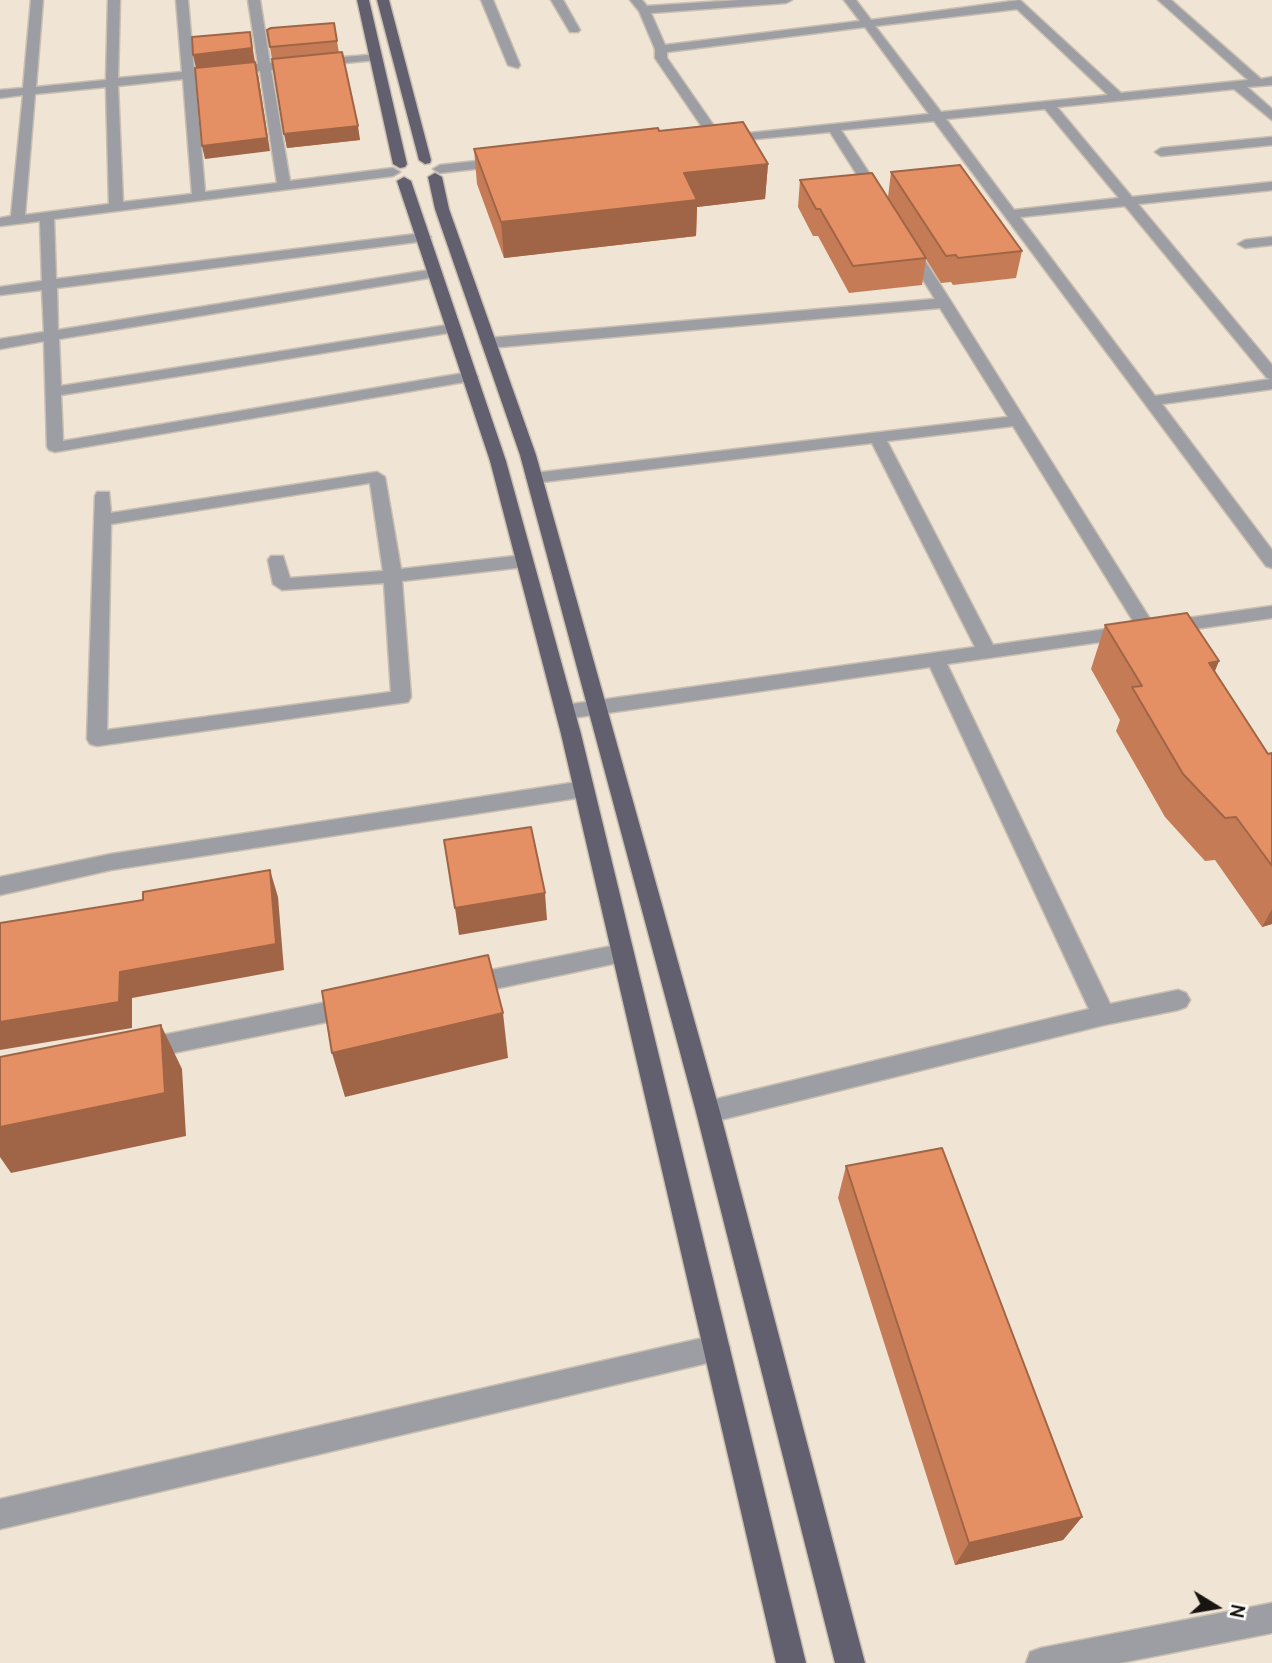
<!DOCTYPE html>
<style>
body{margin:0}
#map{position:relative;width:1272px;height:1663px;overflow:hidden;background:#f0e4d4;font-family:Cabin,sans-serif}
canvas{display:block}
.north{position:absolute;left:1181px;top:1572px;width:70px;height:70px;-webkit-text-stroke:5px #fff;paint-order:stroke;rotate:101deg;font-size:19px;font-weight:700;line-height:28px;text-align:center;color:#18140f}
.north::after{content:'';display:block;margin:auto;width:24px;height:32px;background:#18140f;clip-path:polygon(50% 0,100% 100%,50% 72%,0 100%)}
</style>
<div id="map">
<canvas width="1272" height="1663"></canvas>
<div class="north">N</div>
</div>
<script>
const ctx = document.querySelector('canvas').getContext('2d');
ctx.lineJoin = 'round';
function shape(rows) {
  const path = new Path2D();
  for (const r of rows) {
    path.moveTo(r[0], r[1]);
    for (let i = 2; i < r.length; i += 2) path.lineTo(r[i], r[i + 1]);
  }
  return path;
}
function strokePath(path, color, width, dash) {
  ctx.strokeStyle = color;
  ctx.lineWidth = width;
  ctx.lineCap = dash ? 'butt' : 'round';
  ctx.setLineDash(dash || []);
  ctx.stroke(path);
}
function fill(path, color) {
  ctx.fillStyle = color;
  ctx.fill(path, 'evenodd');
}
const minor = shape([
 [31,0,43,0,36,87,106,80,108,0,120,0,118,78,182,72,176,0,188,0,194,71,258,64,248,0,260,0,270,63,380,54,380,58,376,60,271,70,290,181,393,168,400,172,393,176,54,219,56,279,424,233,431,237,424,241,57,288,58,330,435,269,442,273,435,277,59,339,61,386,454,324,461,328,454,332,61,395,63,441,470,372,476,374,478,377,476,380,55,452,49,450,47,447,44,341,0,349,0,339,44,332,42,290,0,295,0,287,42,281,40,221,0,226,0,218,11,216,23,95,0,98,0,90,23,88,31,0],
 [260,71,277,183,205,192,195,78,260,71],
 [183,79,192,194,123,202,118,86,183,79],
 [106,87,109,204,25,215,35,94,106,87],
 [481,0,493,0,520,65,518,68,508,65,481,0],
 [551,0,563,0,580,30,578,32,570,32,551,0],
 [630,0,642,0,647,6,739,0,792,0,786,3,651,13,665,45,860,21,844,0,856,0,871,20,1020,0,1121,93,1248,80,1158,0,1171,0,1261,79,1272,77,1272,85,1247,87,1272,109,1272,120,1234,89,1057,107,1132,197,1272,182,1272,190,1138,204,1272,365,1272,389,1162,404,1272,550,1272,568,1266,566,934,121,841,130,885,197,878,201,873,200,830,132,713,143,655,58,655,49,639,11,630,0],
 [1017,9,1108,95,941,112,875,26,1017,9],
 [865,27,929,114,721,136,667,58,667,52,865,27],
 [1045,109,1119,198,1014,210,946,119,1045,109],
 [1125,206,1267,378,1271,379,1155,396,1020,217,1125,206],
 [1272,137,1272,145,1161,156,1155,152,1161,148,1272,137],
 [504,158,509,159,509,165,440,173,433,169,440,165,504,158],
 [1272,237,1272,245,1245,248,1238,244,1245,240,1272,237],
 [910,244,915,245,952,303,1157,630,1155,634,1141,634,1013,426,887,441,993,645,1128,626,1135,628,1137,632,1135,636,1128,638,947,664,1110,1004,1178,990,1186,993,1190,1000,1186,1007,1178,1010,1104,1025,708,1123,699,1120,696,1112,699,1104,708,1101,1089,1009,930,667,565,719,558,717,555,712,558,707,565,705,975,647,872,443,534,483,526,478,534,473,1008,417,940,308,489,348,481,343,489,338,935,299,903,248,910,244],
 [377,472,385,477,401,569,524,555,533,561,524,567,402,581,411,697,408,702,97,746,90,744,87,739,95,496,97,492,109,492,111,513,377,472],
 [370,483,383,571,290,578,283,556,271,556,268,560,273,584,282,590,384,583,391,692,107,730,111,524,370,483],
 [1272,606,1272,618,1167,633,1160,631,1158,627,1160,623,1167,621,1272,606],
 [584,781,591,784,594,789,591,794,584,797,111,870,0,895,0,877,111,854,584,781],
 [622,944,630,946,633,953,630,960,622,962,466,995,458,992,455,985,458,978,466,975,622,944],
 [352,997,360,1000,364,1007,360,1014,352,1017,143,1059,135,1056,131,1049,135,1042,143,1039,352,997],
 [716,1335,726,1338,730,1348,726,1358,716,1361,0,1529,0,1499,716,1335],
 [1272,1603,1272,1633,1120,1663,1026,1663,1030,1652,1041,1648,1272,1603]
]);
const major = shape([
 [357,0,369,0,407,164,405,167,400,168,393,164,357,0],
 [377,0,389,0,431,160,430,163,425,164,419,160,377,0],
 [435,173,442,177,449,209,536,455,720,1112,865,1663,835,1663,696,1112,520,455,435,209,428,177,435,173],
 [404,177,411,181,506,461,581,734,806,1663,776,1663,561,734,490,461,397,181,404,177]
]);
const wall = shape([
 [334,23,339,53,360,140,287,148,267,30],
 [659,131,768,164,765,199,697,207,696,236,504,258,477,184,474,149],
 [891,172,1022,251,1016,278,953,285,951,282,941,283,926,259,922,285,849,293,818,236,813,236,798,207,800,180,888,197],
 [1105,625,1268,754,1272,753,1272,924,1262,927,1215,860,1205,861,1165,817,1116,731,1120,720,1091,669],
 [846,1166,1082,1517,1063,1540,955,1565,838,1198]
]);
const shadedWall = shape([
 [250,32,255,62,196,68,193,55],
 [258,74,270,151,205,159,202,146],
 [358,126,360,140,287,148,284,134],
 [768,164,765,199,697,207,696,236,504,258,501,222,684,173],
 [1219,661,1201,706,1209,663],
 [270,870,278,897,284,970,132,998,132,1028,0,1050,0,1022,120,972],
 [545,893,547,920,459,935,455,908],
 [1272,909,1272,924,1262,927],
 [503,1013,508,1058,345,1097,332,1053],
 [161,1025,182,1069,186,1136,11,1173,0,1157,0,1127],
 [1082,1517,1063,1540,955,1565,969,1543]
]);
const building = shape([
 [334,23,337,41,270,47,267,30,271,28,334,23],
 [250,32,252,48,193,55,192,37,250,32],
 [342,52,358,126,284,134,272,59,342,52],
 [255,62,267,138,202,146,195,68,255,62],
 [743,122,768,164,684,173,697,200,501,222,474,149,658,128,659,131,743,122],
 [960,165,1022,251,958,258,956,255,946,256,891,172,960,165],
 [872,173,926,258,853,266,820,209,816,209,800,180,872,173],
 [1187,613,1219,661,1209,663,1268,754,1272,753,1272,866,1236,817,1225,818,1183,774,1132,687,1142,686,1105,625,1187,613],
 [531,827,545,893,455,908,444,840,531,827],
 [270,870,276,944,120,972,119,1002,0,1022,0,923,143,900,143,892,270,870],
 [488,955,503,1013,332,1053,322,991,488,955],
 [161,1025,165,1093,0,1127,0,1057,161,1025],
 [942,1148,1082,1517,969,1543,846,1166,942,1148]
]);
strokePath(minor, '#c9bfb1', 3);
strokePath(major, '#c9bfb1', 3);
fill(minor, '#9d9da4');
fill(major, '#62606e');
fill(wall, '#c57c56');
fill(shadedWall, '#a06546');
fill(building, '#e59064');
strokePath(building, '#a06546', 2);
</script>
